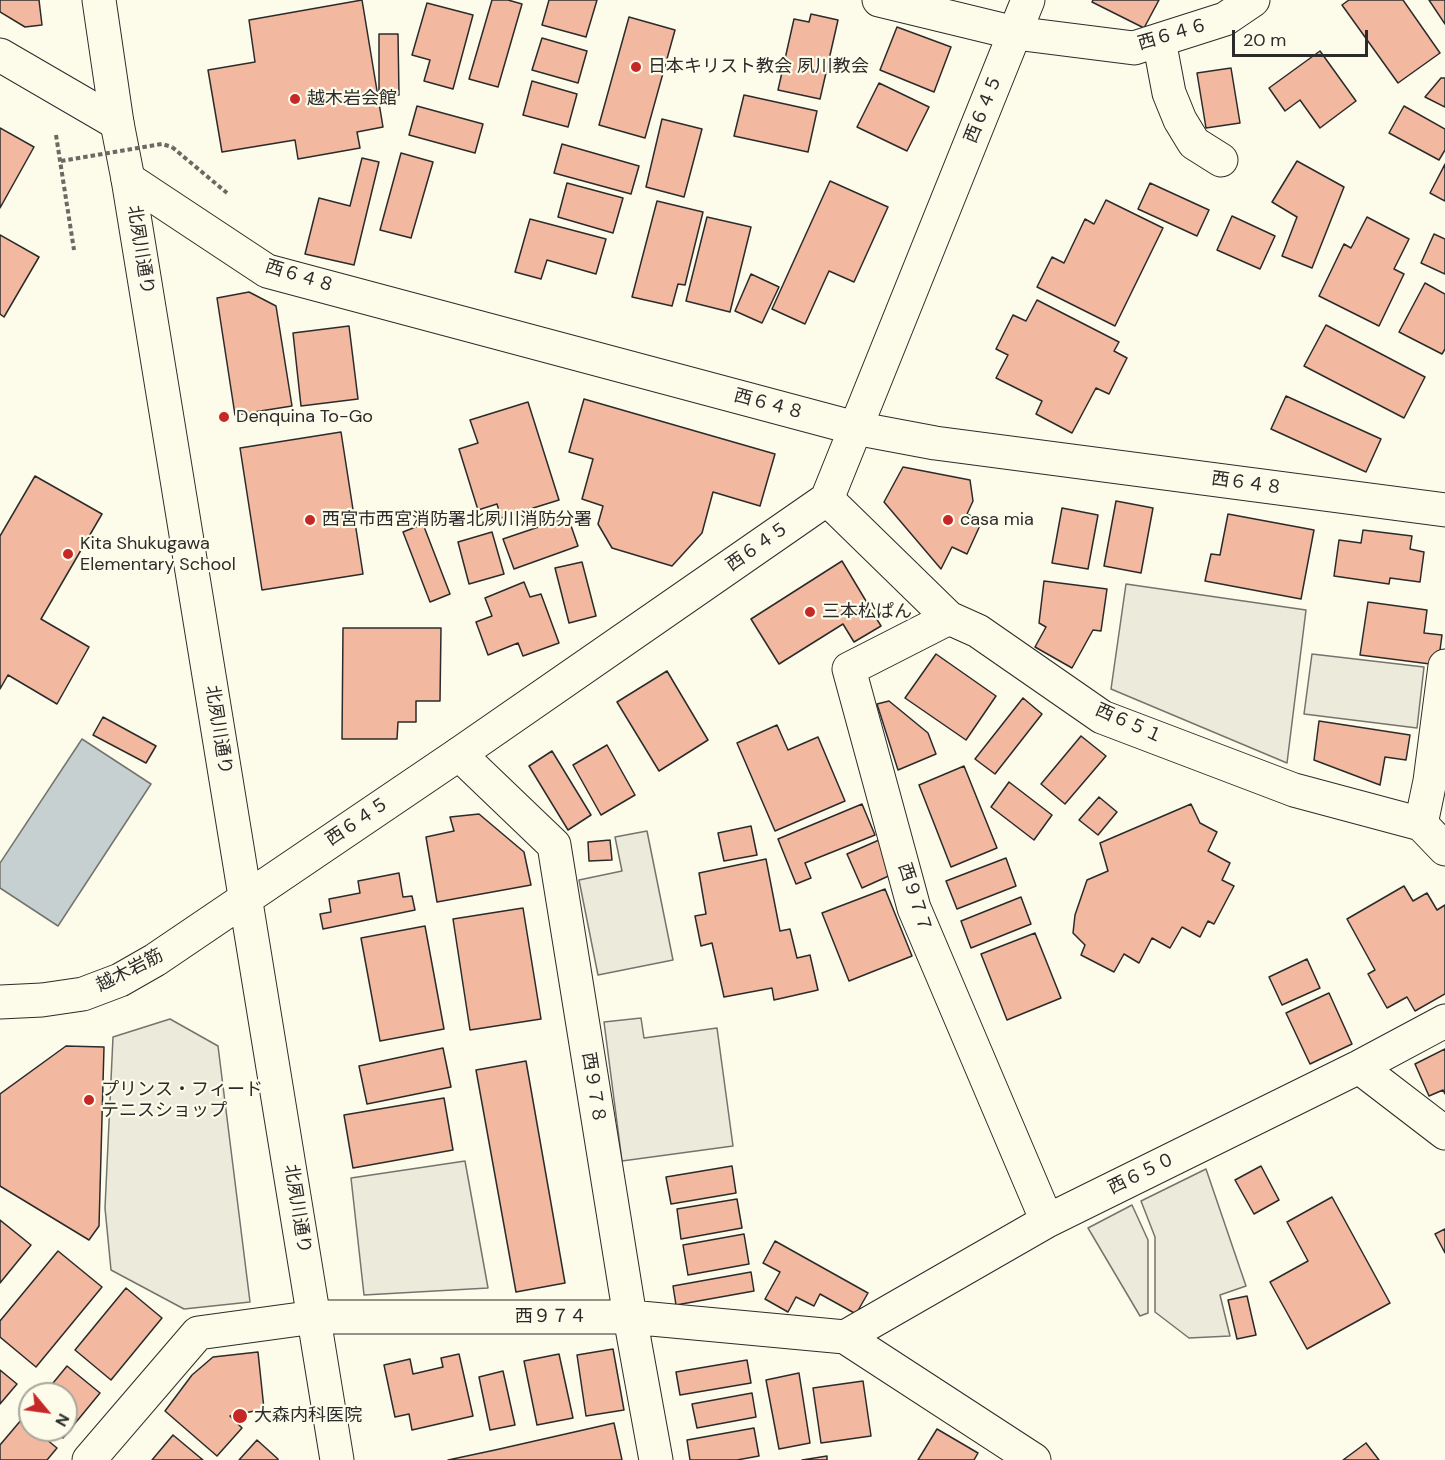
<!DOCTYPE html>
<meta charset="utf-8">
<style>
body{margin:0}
#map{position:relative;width:1445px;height:1460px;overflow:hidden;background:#fdfbea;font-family:"DM Sans",sans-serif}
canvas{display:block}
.north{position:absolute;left:18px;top:1382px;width:60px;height:60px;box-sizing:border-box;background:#fdfbea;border:2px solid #a9a89e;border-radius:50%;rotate:119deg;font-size:16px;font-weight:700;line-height:24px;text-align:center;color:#2b2b2b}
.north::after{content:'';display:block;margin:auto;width:21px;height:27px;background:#c62828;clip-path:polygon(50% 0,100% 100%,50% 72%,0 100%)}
.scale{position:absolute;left:1232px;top:30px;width:136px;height:27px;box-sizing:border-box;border:3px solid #2b2b2b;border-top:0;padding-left:8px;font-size:18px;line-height:21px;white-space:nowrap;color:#2b2b2b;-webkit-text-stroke:4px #fdfbea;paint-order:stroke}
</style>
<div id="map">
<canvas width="1445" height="1460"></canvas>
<div class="north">N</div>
<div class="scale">20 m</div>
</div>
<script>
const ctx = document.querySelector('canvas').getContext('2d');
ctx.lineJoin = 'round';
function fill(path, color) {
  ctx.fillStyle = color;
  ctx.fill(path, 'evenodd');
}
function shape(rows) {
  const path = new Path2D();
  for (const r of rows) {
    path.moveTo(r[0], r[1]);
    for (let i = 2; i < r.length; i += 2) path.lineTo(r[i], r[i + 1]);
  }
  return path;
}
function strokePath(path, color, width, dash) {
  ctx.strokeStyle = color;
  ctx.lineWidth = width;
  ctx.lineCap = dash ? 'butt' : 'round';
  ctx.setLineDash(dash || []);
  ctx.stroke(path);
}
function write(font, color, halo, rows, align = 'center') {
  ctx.font = font + ' "DM Sans","Noto Sans JP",sans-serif';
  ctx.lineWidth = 4.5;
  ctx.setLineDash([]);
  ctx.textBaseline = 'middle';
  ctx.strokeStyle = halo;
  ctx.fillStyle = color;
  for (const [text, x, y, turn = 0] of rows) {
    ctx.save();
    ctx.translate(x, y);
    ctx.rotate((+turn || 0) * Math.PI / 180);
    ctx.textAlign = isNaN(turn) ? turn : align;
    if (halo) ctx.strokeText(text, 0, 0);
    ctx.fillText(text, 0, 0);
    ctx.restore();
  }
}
const parking = shape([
 [1126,584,1306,610,1287,763,1111,689,1126,584],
 [1312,654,1424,667,1417,728,1304,714,1312,654],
 [647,831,673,960,598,975,579,880,622,871,615,837,647,831],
 [641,1018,644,1038,717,1028,733,1146,622,1161,604,1022,641,1018],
 [170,1019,218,1046,250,1302,184,1309,111,1270,105,1208,113,1037,170,1019],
 [465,1161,488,1288,364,1295,351,1178,465,1161],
 [1206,1169,1246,1286,1220,1295,1230,1336,1189,1338,1155,1312,1155,1237,1141,1201,1206,1169],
 [1132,1205,1148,1240,1148,1313,1140,1316,1088,1228,1132,1205]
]);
const water = shape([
 [82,739,151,784,58,926,0,888,0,863,82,739]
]);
const building = shape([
 [0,0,39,0,42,25,25,27,0,12,0,0],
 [362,0,383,127,357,132,360,148,298,159,295,140,222,152,208,70,255,62,249,20,362,0],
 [492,0,508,0,522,4,498,87,469,79,492,0],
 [549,0,597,0,586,37,542,25,549,0],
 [1093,0,1159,0,1144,28,1092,2,1093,0],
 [1349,0,1403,0,1440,53,1398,83,1342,5,1349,0],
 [1429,0,1445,0,1445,24,1429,0],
 [427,3,473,15,453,89,424,81,430,60,412,55,427,3],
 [811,14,838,20,820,99,778,90,794,19,809,22,811,14],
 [629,17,675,30,645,138,599,125,629,17],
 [897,27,951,47,934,92,880,70,897,27],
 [379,34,398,34,399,95,379,96,379,34],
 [542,38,587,51,578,83,532,70,542,38],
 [1320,51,1356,101,1320,128,1300,100,1285,111,1269,88,1320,51],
 [1231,68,1240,123,1206,128,1197,73,1231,68],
 [1441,78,1445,78,1445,107,1425,97,1441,78],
 [532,81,577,94,568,127,523,115,532,81],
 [879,83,929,107,907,151,857,127,879,83],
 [744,95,817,111,808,152,734,136,744,95],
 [417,106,483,124,475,153,409,135,417,106],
 [1404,106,1445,129,1445,150,1439,160,1389,133,1404,106],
 [662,119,702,129,684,197,646,187,662,119],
 [0,128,34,147,0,208,0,128],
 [562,144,639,166,631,194,554,173,562,144],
 [401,153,433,162,411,238,380,230,401,153],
 [362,158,379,162,354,265,305,254,319,198,350,206,362,158],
 [1297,161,1344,187,1312,268,1282,256,1297,217,1272,202,1297,161],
 [1445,164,1445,201,1430,193,1445,164],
 [830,181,888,207,854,282,829,271,805,324,772,309,830,181],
 [567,183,623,198,613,233,558,217,567,183],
 [1150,183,1209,210,1197,236,1138,209,1150,183],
 [1106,200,1163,228,1115,326,1037,287,1052,257,1064,263,1085,219,1094,224,1106,200],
 [657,201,703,212,685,285,678,284,672,306,632,297,657,201],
 [1232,216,1275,236,1260,269,1217,250,1232,216],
 [707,217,751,227,730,312,686,301,707,217],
 [1367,217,1409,239,1394,269,1404,274,1379,326,1319,296,1344,244,1351,248,1367,217],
 [530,219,606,239,596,274,547,260,541,279,515,272,530,219],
 [1434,234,1445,239,1445,274,1421,263,1434,234],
 [0,235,39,257,4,317,0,314,0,235],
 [751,274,779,287,762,323,735,311,751,274],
 [1425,283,1445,294,1445,349,1442,354,1399,332,1425,283],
 [249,292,276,306,292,406,235,415,217,298,249,292],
 [1037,300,1119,342,1114,351,1127,358,1109,394,1096,388,1072,433,1036,414,1042,401,996,378,1008,355,996,349,1013,315,1026,321,1037,300],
 [1326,325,1425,377,1404,418,1304,366,1326,325],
 [349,326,358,399,301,406,293,333,349,326],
 [1286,396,1381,439,1366,472,1271,429,1286,396],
 [584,399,775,454,760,506,713,492,702,533,672,566,612,548,598,524,603,506,582,499,593,459,569,452,584,399],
 [528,402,559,500,501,518,497,504,478,510,459,449,478,443,470,420,528,402],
 [341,432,363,574,262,590,240,448,341,432],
 [903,467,970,480,973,501,967,514,982,521,967,554,952,547,941,569,884,502,903,467],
 [35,476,102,514,41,619,89,647,57,704,8,675,0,689,0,536,35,476],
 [1116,501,1153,508,1141,573,1104,566,1116,501],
 [1062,508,1098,515,1088,569,1052,563,1062,508],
 [1228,514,1314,530,1301,599,1205,581,1211,554,1220,555,1228,514],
 [568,517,578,546,514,569,503,539,568,517],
 [423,524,450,594,430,602,403,532,423,524],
 [1363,530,1412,536,1410,549,1424,552,1420,582,1390,578,1389,584,1334,576,1339,540,1361,543,1363,530],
 [492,532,504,574,469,584,458,542,492,532],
 [842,561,881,626,854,642,843,624,779,664,751,619,842,561],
 [582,562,596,616,569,623,555,568,582,562],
 [1044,581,1107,589,1101,631,1093,630,1072,668,1035,647,1046,627,1039,623,1044,581],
 [524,582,530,597,541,594,559,643,523,656,518,643,488,655,476,622,492,616,485,598,524,582],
 [1368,602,1427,610,1424,633,1442,635,1438,665,1360,655,1368,602],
 [343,628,441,628,440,701,416,701,416,722,398,722,397,739,342,739,343,628],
 [936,654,996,696,966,740,905,698,936,654],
 [667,671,708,740,659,771,617,702,667,671],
 [1023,698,1042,714,995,774,975,759,1023,698],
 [889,701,928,733,936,754,898,770,877,704,889,701],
 [103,717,156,746,146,763,93,735,103,717],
 [1319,721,1410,735,1406,760,1385,757,1380,785,1314,760,1319,721],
 [777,725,788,750,818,737,845,801,775,831,737,743,777,725],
 [1081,736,1106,756,1065,804,1041,784,1081,736],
 [607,745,635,795,601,815,573,765,607,745],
 [552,751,591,815,568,830,529,766,552,751],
 [964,766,997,848,951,867,919,785,964,766],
 [1009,782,1052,815,1034,840,991,807,1009,782],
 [1099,797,1117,812,1098,835,1079,820,1099,797],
 [862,804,875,835,805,863,811,878,796,884,778,839,862,804],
 [1191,804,1200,823,1217,832,1208,851,1230,863,1222,880,1234,886,1214,924,1208,921,1200,937,1182,927,1170,948,1152,938,1139,963,1124,954,1114,972,1081,955,1085,945,1073,933,1075,915,1087,880,1108,871,1100,843,1191,804],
 [479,814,524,852,531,885,437,902,426,837,454,831,450,817,479,814],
 [751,826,757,855,724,861,718,833,751,826],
 [610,840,612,860,589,861,588,842,610,840],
 [879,840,893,874,862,888,847,854,879,840],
 [1006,858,1016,886,957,909,946,881,1006,858],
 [766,859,780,931,790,929,797,958,810,955,818,990,774,1000,772,988,724,997,712,943,701,946,695,916,706,914,699,873,766,859],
 [399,873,403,897,412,896,415,910,323,929,320,914,331,912,329,899,360,893,358,881,399,873],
 [1404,886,1413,901,1427,893,1437,910,1445,905,1445,994,1415,1011,1407,997,1387,1008,1368,974,1375,970,1347,919,1404,886],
 [885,889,912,956,849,981,822,913,885,889],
 [1021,897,1031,924,971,948,961,921,1021,897],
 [523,908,541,1019,470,1030,453,919,523,908],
 [425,926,444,1029,380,1041,361,938,425,926],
 [1035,933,1061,998,1007,1020,981,954,1035,933],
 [1307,959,1320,988,1282,1005,1269,977,1307,959],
 [1329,993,1352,1044,1310,1064,1286,1013,1329,993],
 [66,1046,104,1047,99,1226,89,1240,0,1186,0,1094,66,1046],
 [443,1048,451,1087,367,1104,359,1066,443,1048],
 [1445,1049,1445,1094,1443,1090,1429,1096,1415,1064,1445,1049],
 [526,1061,565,1283,516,1292,476,1070,526,1061],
 [444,1098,453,1150,353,1168,344,1115,444,1098],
 [732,1166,736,1193,671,1204,666,1177,732,1166],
 [1261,1166,1279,1200,1254,1214,1235,1180,1261,1166],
 [1332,1197,1390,1303,1307,1349,1270,1282,1308,1261,1287,1222,1332,1197],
 [737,1199,742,1228,681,1239,677,1209,737,1199],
 [0,1220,31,1245,0,1283,0,1220],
 [1445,1229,1445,1253,1435,1234,1445,1229],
 [744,1234,749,1264,688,1275,683,1245,744,1234],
 [775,1241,868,1293,856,1314,820,1294,814,1306,796,1297,788,1312,765,1299,780,1272,763,1263,775,1241],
 [58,1251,102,1287,36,1367,0,1337,0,1321,58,1251],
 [751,1272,754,1291,676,1305,673,1286,751,1272],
 [126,1288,162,1318,111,1380,75,1350,126,1288],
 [1247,1296,1256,1335,1237,1339,1228,1300,1247,1296],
 [613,1349,624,1410,586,1416,577,1355,613,1349],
 [258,1352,264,1409,230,1416,242,1428,217,1456,165,1411,192,1375,213,1357,258,1352],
 [459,1354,473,1416,412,1430,409,1414,395,1417,384,1365,410,1359,413,1374,443,1367,441,1358,459,1354],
 [559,1354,573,1418,537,1425,524,1361,559,1354],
 [747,1360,751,1383,680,1395,676,1372,747,1360],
 [67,1366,100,1393,63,1438,53,1430,66,1430,66,1394,44,1394,67,1366],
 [0,1370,17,1384,0,1404,0,1370],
 [503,1371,515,1425,490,1430,479,1377,503,1371],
 [799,1373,810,1443,779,1449,766,1380,799,1373],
 [863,1381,871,1436,821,1443,813,1388,863,1381],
 [752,1393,756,1417,697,1428,692,1404,752,1393],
 [22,1419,30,1426,30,1430,35,1430,57,1448,47,1460,0,1460,0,1445,22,1419],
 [614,1423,622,1460,448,1460,495,1450,614,1423],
 [754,1428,759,1456,737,1460,690,1460,687,1440,754,1428],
 [937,1429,978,1453,974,1460,918,1460,937,1429],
 [173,1435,203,1460,152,1460,173,1435],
 [257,1440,278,1459,278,1460,239,1460,257,1440],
 [1366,1443,1379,1460,1343,1460,1366,1443],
 [827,1456,827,1460,802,1460,827,1456]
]);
const path = shape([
 [56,135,74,250],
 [172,147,227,193]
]);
const street = shape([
 [879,0,1015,33,1134,48,1225,19,1253,0],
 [1159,40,1169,93,1180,120,1194,143,1221,160],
 [0,55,117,123],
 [128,179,267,271,855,428,935,443,1445,510],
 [827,499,949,618,978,631,1102,717,1294,790,1421,824,1445,849],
 [949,618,849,669,914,908,1047,1221],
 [459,754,554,845,630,1317,656,1460],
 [1421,824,1430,781,1445,666],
 [1359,1067,1445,1133],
 [845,1337,1047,1221,1359,1067,1445,1021],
 [89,1460,198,1333,315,1317,630,1317,845,1337,1034,1460]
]);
const secondary = shape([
 [99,0,117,123,128,179,337,1460],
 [0,1002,42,1000,83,994,120,980,155,960,459,754,827,499,1028,0]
]);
const pathBridge = shape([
 [61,161,162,144,172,147]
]);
const markers = [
 [636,67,6,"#c62828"],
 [295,99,6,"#c62828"],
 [224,417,6,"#c62828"],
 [310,520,6,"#c62828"],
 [948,520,6,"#c62828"],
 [68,554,6,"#c62828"],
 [810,612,6,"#c62828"],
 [89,1100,6,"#c62828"],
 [240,1416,8,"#c62828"]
];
const streetNames = [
 ["西６４６",1173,35,-16],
 ["西６４５",984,109,-68],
 ["北夙川通り",140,250,81],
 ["西６４８",300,277,17],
 ["西６４８",769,405,15],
 ["西６４８",1247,484,8],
 ["西６４５",758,547,-35],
 ["西６５１",1129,724,24],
 ["北夙川通り",218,730,81],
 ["西６４５",358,822,-34],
 ["西９７７",914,898,72],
 ["越木岩筋",130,971,-27],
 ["西９７８",593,1088,81],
 ["西６５０",1142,1174,-26],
 ["北夙川通り",297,1209,81],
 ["西９７４",551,1317]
];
const poiNames = [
 ["日本キリスト教会 夙川教会",648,67],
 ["越木岩会館",307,99],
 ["Denquina To-Go",236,417],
 ["西宮市西宮消防署北夙川消防分署",322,520],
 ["casa mia",960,520],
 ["Kita Shukugawa",80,544],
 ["Elementary School",80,565],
 ["三本松ぱん",822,612],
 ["プリンス・フィード",101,1090],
 ["テニスショップ",101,1111],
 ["大森内科医院",254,1416]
];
fill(parking, '#eceadb');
strokePath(parking, '#74746e', 1.5);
fill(water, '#c7d0d0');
strokePath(water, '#74746e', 1.5);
fill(building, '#f2b8a0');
strokePath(building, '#2b2b2b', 1.5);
strokePath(street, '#2b2b2b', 35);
strokePath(secondary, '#2b2b2b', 35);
strokePath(path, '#6a6964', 4, [4.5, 3]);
strokePath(street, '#fdfbea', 33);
strokePath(secondary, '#fdfbea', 33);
strokePath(pathBridge, '#6a6964', 4, [4.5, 3]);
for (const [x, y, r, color] of markers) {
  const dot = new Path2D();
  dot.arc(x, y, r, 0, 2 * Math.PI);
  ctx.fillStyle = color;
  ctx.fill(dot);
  strokePath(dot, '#fdfbea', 2);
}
write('18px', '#2b2b2b', '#fdfbea', streetNames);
write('18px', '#2b2b2b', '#fdfbea', poiNames, 'left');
</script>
